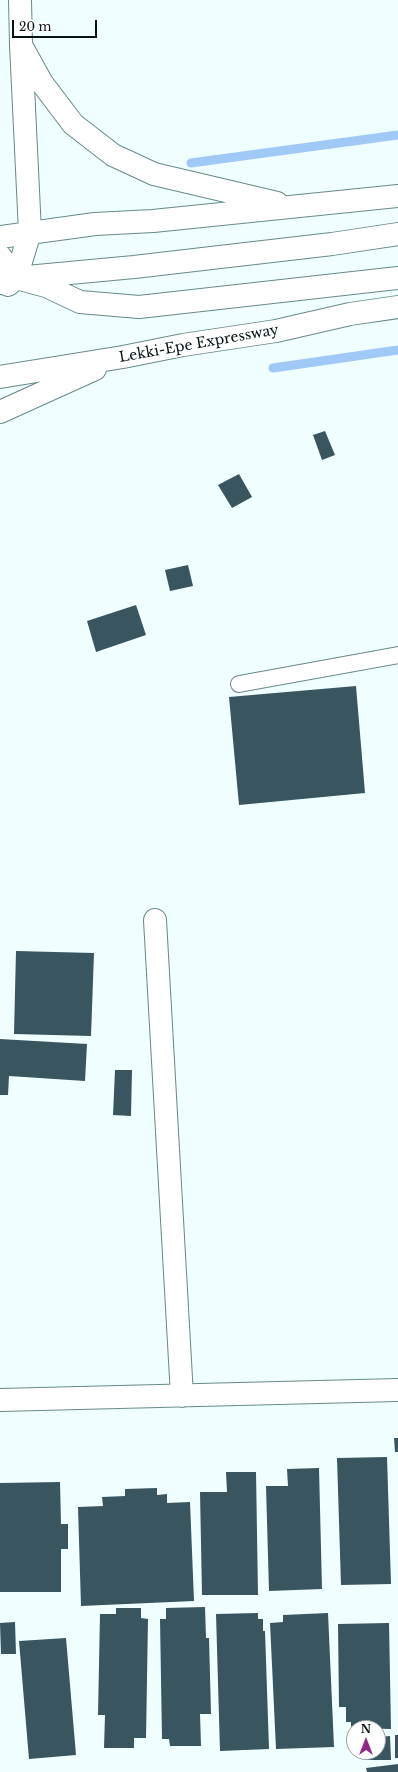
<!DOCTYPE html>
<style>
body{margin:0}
#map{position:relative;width:398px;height:1772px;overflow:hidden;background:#f0ffff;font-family:"Libre Baskerville",serif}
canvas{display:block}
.north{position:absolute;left:346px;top:1720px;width:40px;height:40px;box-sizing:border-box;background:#fff;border:1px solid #9ba1a1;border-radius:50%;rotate:0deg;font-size:11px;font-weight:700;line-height:16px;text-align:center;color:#061414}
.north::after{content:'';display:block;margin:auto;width:14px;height:18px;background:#932586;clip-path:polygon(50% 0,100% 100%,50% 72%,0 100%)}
.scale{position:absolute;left:12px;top:20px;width:85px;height:18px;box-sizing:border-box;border:2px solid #061414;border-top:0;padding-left:5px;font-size:12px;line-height:14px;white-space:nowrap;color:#061414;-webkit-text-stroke:3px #fff;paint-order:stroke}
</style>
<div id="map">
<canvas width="398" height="1772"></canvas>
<div class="north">N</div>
<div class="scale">20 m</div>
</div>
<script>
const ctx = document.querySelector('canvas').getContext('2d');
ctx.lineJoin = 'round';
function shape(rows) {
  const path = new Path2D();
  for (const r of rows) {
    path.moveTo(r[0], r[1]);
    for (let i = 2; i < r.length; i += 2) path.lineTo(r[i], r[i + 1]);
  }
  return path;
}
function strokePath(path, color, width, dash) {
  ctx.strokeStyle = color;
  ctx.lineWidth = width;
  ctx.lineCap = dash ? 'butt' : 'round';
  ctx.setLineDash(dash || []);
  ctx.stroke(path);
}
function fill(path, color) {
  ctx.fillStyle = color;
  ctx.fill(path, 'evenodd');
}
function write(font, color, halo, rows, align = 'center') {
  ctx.font = font + ' "Libre Baskerville",serif';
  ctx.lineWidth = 4;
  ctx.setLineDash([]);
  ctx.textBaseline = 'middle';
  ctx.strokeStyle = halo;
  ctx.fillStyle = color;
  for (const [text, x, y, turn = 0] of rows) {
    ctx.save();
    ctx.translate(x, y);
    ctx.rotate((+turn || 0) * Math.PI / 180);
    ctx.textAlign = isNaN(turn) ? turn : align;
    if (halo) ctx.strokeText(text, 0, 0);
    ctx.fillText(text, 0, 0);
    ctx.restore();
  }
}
const stream = shape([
 [191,163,398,135],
 [273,368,398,350]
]);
const building = shape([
 [325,431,335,455,322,460,313,435],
 [239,474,252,497,232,508,218,485],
 [188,565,193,586,170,591,165,570],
 [136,605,146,635,96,652,87,621],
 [356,686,365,793,239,805,229,697],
 [16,951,94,953,91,1036,14,1034],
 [0,1039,87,1044,85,1081,9,1076,8,1095,0,1095],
 [115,1070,132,1070,131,1116,113,1115],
 [394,1438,398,1438,398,1452,395,1452],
 [387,1457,391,1584,341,1585,337,1458],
 [319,1468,322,1589,269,1591,266,1486,288,1486,287,1469],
 [226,1472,256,1472,258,1595,202,1595,200,1492,227,1492],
 [60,1482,61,1524,68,1524,68,1549,61,1549,61,1592,0,1592,0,1483],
 [157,1488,157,1495,167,1494,167,1503,190,1502,194,1601,81,1606,78,1507,103,1506,102,1497,125,1496,125,1489],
 [205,1607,206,1638,209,1638,211,1714,200,1714,201,1746,170,1746,169,1739,162,1739,160,1619,166,1619,166,1608],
 [116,1608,141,1608,141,1618,148,1619,146,1738,134,1738,134,1748,104,1748,105,1715,98,1715,100,1614,116,1614],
 [258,1613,258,1619,263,1619,263,1631,265,1631,269,1749,220,1751,216,1614],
 [328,1613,334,1747,276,1749,270,1623,283,1622,283,1615],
 [15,1622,16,1654,1,1654,0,1623],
 [389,1623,391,1729,354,1728,354,1730,351,1730,351,1722,346,1722,346,1707,339,1707,338,1624],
 [66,1638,76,1755,29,1759,19,1641],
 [395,1735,398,1735,398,1758,395,1758],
 [390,1736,391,1760,366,1760,366,1752,378,1752,378,1737],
 [398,1764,398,1772,367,1772,366,1768]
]);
const service = shape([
 [239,684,398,655]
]);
const minor = shape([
 [155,920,182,1396],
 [0,1400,398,1390]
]);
const secondary = shape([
 [20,0,21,45,30,232]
]);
const trunk = shape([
 [21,45,42,83,73,124,113,155,154,174,277,203],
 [0,237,95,224,153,221,398,196],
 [0,256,16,278,46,286,80,302,139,307,398,278],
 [0,283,16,278,134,267,332,244,398,234],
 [8,285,16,278,30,232],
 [0,377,123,357,183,345,276,331,350,314,398,307],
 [0,412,95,369]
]);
const streetNames = [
 ["Lekki-Epe Expressway",199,344,-10]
];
strokePath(stream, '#a0c9f7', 9);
fill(building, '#385560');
strokePath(service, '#678a8a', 18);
strokePath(minor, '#678a8a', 24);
strokePath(secondary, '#678a8a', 24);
strokePath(trunk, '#678a8a', 24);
strokePath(service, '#fff', 16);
strokePath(minor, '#fff', 22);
strokePath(secondary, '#fff', 22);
strokePath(trunk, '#fff', 22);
write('14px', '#061414', '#fff', streetNames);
</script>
